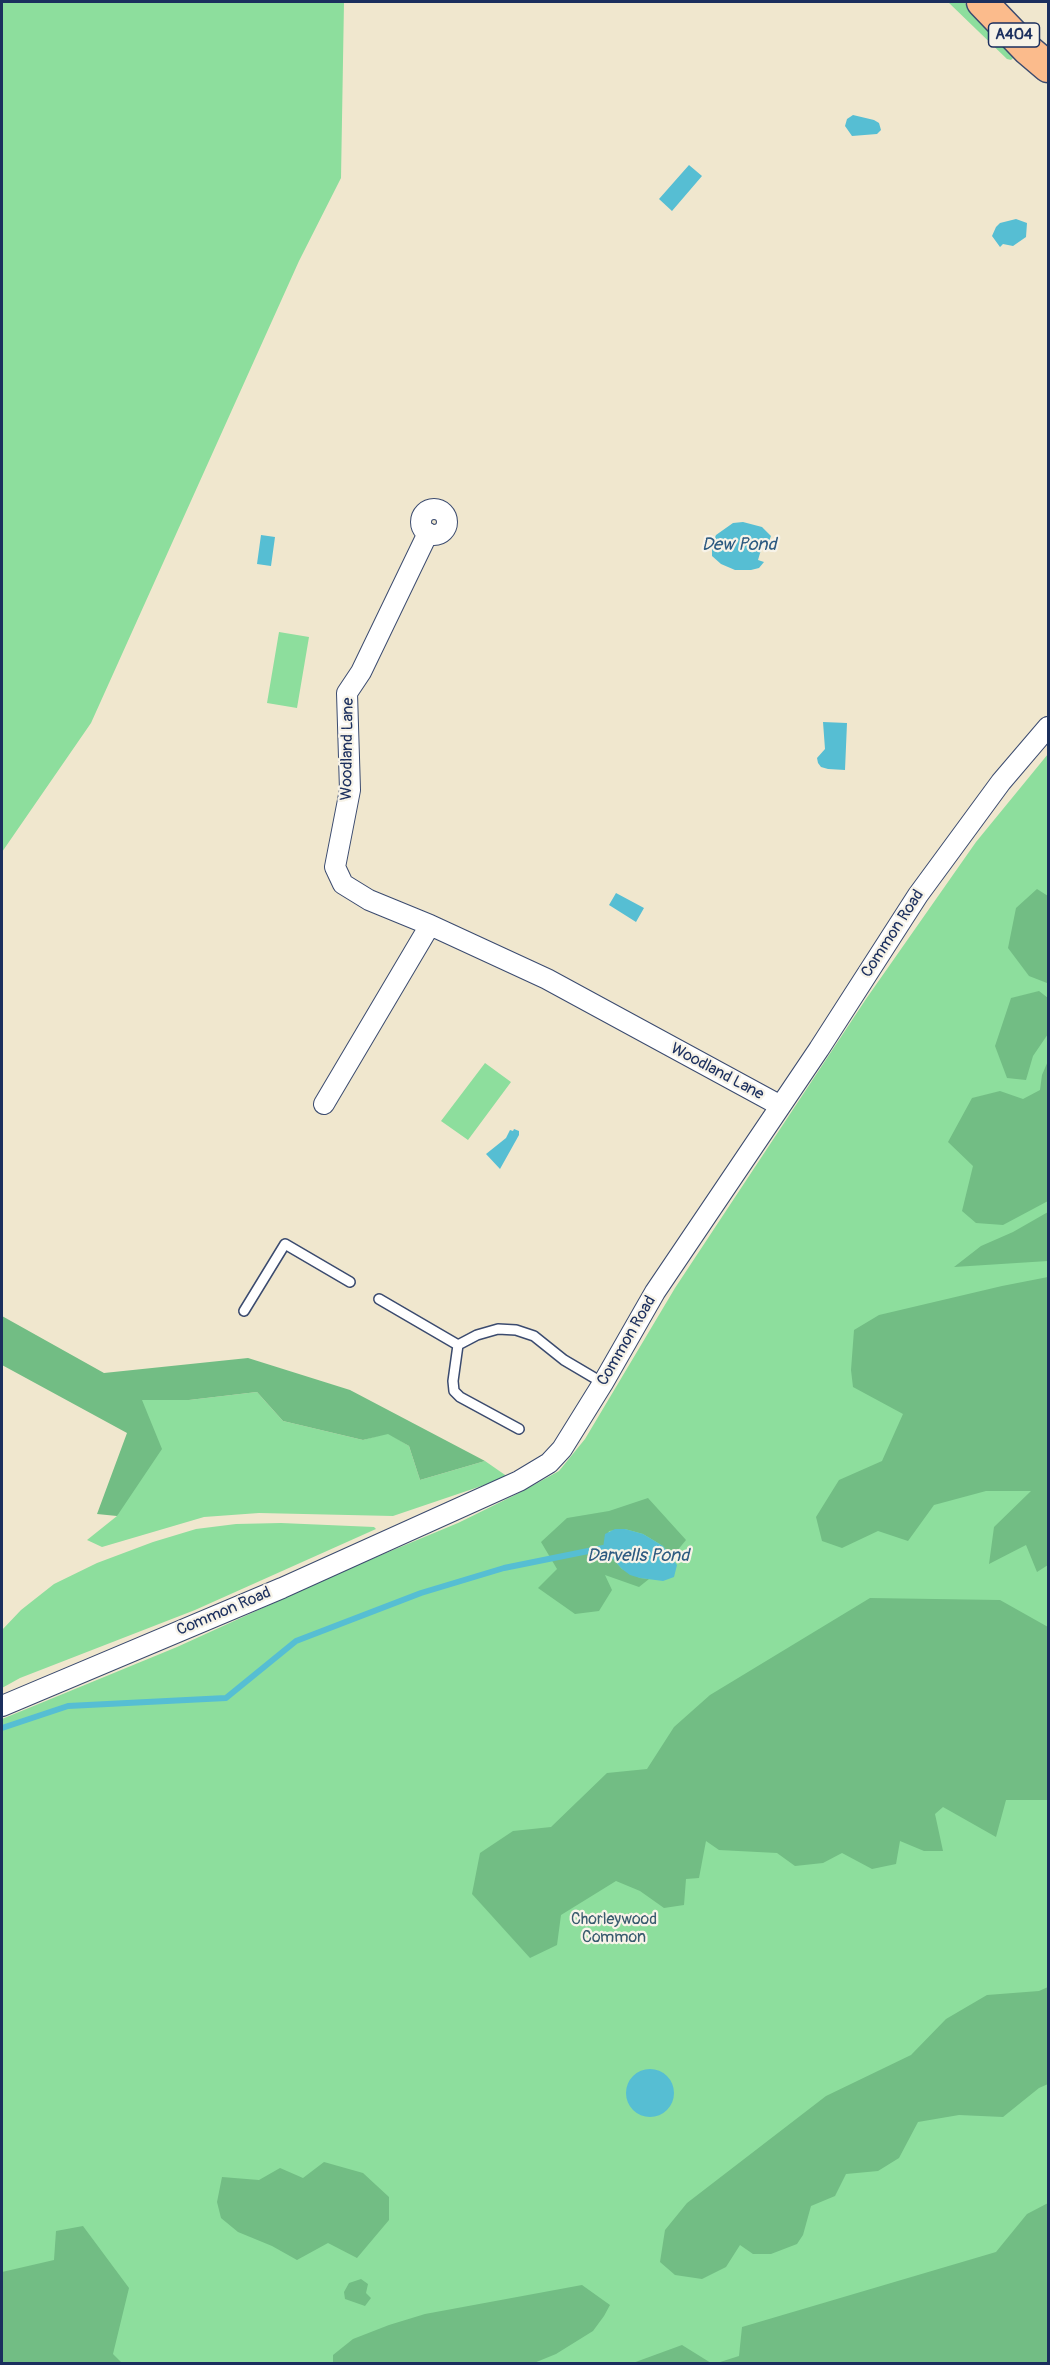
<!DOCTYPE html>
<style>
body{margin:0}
#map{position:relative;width:1050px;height:2365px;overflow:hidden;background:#f0e7ce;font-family:Pangolin,sans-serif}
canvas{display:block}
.frame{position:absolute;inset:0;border:3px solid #1b2f5e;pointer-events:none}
</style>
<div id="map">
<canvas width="1050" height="2365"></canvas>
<div class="frame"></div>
</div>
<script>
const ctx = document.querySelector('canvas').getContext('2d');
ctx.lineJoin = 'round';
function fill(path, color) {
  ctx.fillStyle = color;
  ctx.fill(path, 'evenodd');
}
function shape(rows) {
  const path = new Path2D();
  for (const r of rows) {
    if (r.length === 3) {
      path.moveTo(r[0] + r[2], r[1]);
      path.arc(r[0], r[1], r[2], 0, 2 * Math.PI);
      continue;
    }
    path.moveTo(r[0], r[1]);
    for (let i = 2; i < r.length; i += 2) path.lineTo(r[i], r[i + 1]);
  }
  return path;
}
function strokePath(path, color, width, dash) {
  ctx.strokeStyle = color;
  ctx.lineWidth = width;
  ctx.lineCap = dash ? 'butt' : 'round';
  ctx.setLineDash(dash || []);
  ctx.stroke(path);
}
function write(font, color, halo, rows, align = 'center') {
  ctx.font = font + ' Pangolin,sans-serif';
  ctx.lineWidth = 4.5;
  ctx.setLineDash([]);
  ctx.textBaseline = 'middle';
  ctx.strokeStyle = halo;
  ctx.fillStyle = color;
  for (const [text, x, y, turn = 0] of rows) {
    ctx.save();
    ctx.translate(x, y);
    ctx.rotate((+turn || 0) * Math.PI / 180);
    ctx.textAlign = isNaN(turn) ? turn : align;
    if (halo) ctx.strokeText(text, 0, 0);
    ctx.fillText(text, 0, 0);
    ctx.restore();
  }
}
const green = shape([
 [2,2,344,2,341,178,299,261,91,723,2,852],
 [948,2,964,2,1013,54,1013,58,1011,60,1007,59],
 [279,632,309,637,297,708,267,703],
 [1048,754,1048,2363,2,2363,2,1719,177,1647,357,1565,458,1523,521,1492,559,1471,585,1439,675,1288,866,999,976,842],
 [485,1063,511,1082,468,1140,441,1121],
 [257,1392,283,1421,363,1440,388,1433,409,1446,420,1480,485,1461,508,1477,393,1516,259,1513,204,1517,102,1547,87,1540,117,1516,141,1400,189,1400],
 [281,1523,374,1527,376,1529,195,1610,20,1678,2,1688,2,1630,21,1610,54,1584,97,1563,153,1542,196,1529,236,1524]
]);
const forest = shape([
 [1037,889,1048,896,1047,983,1029,976,1008,948,1016,908],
 [1039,991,1048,998,1048,1034,1033,1056,1026,1080,1007,1078,995,1046,1011,998],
 [1048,1061,1048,1201,1003,1225,976,1223,962,1211,973,1166,948,1142,972,1098,1000,1091,1023,1099,1040,1090,1042,1075],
 [1048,1212,1048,1261,954,1267,981,1246,1013,1232],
 [1048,1277,1048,1565,1037,1572,1026,1545,989,1564,994,1527,1031,1491,986,1491,934,1505,908,1541,878,1531,842,1548,822,1541,816,1517,839,1480,882,1461,903,1414,853,1387,851,1370,854,1330,879,1315,1002,1286],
 [2,1316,104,1373,248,1358,350,1390,485,1461,420,1480,409,1446,388,1434,363,1440,283,1421,257,1392,189,1400,142,1400,162,1449,117,1516,97,1514,127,1433,2,1365],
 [648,1498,686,1540,672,1557,663,1546,643,1534,625,1529,609,1531,603,1548,622,1569,640,1578,649,1579,639,1587,605,1575,612,1590,599,1611,575,1614,538,1588,557,1569,541,1542,567,1518,609,1511],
 [870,1598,1000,1600,1048,1627,1048,1800,1006,1800,996,1837,943,1807,935,1814,943,1851,924,1851,900,1841,896,1864,872,1869,842,1853,823,1863,795,1866,777,1853,719,1850,706,1841,699,1878,686,1879,684,1905,664,1908,640,1891,616,1881,561,1915,557,1945,530,1958,472,1894,480,1853,513,1831,551,1827,607,1773,647,1769,674,1727,710,1695],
 [1048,1987,1048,2084,1039,2088,1003,2117,959,2115,918,2122,899,2158,878,2171,846,2174,835,2196,811,2206,803,2235,797,2244,771,2254,753,2254,740,2245,726,2267,702,2279,675,2275,660,2262,665,2230,687,2203,826,2096,911,2055,946,2019,987,1995,1039,1991],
 [324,2162,363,2173,389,2197,389,2220,357,2258,328,2243,297,2260,272,2246,238,2232,221,2218,217,2202,222,2177,259,2180,280,2168,303,2178],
 [1048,2203,1048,2363,717,2363,739,2356,742,2327,996,2252,1027,2214],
 [83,2226,129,2288,113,2354,122,2363,2,2363,2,2272,54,2260,56,2231],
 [361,2279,368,2284,366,2293,371,2298,365,2306,345,2299,344,2292,349,2283],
 [582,2285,610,2305,604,2316,593,2331,556,2354,534,2363,333,2363,333,2355,353,2339,389,2325,425,2314],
 [682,2345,711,2363,633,2363,641,2360]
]);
const water = shape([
 [853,115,874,120,879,123,881,130,877,134,852,136,845,126,847,119],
 [689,165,702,176,672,211,659,199],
 [1016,219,1027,223,1026,237,1013,246,1003,244,1000,247,992,236,996,227,1000,223],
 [743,522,762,527,771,536,768,544,763,543,758,560,764,562,759,568,751,570,735,570,721,564,712,556,712,545,716,535,733,523],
 [261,535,275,537,271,566,257,564],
 [823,722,847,723,845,770,828,769,821,767,818,763,817,758,825,749],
 [616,893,644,908,636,922,609,905],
 [514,1129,519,1131,519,1135,500,1169,486,1154,506,1138,510,1130,513,1131],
 [615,1529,625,1529,643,1534,663,1546,677,1565,674,1577,663,1581,640,1578,630,1575,622,1569,603,1548,605,1534],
 [650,2093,24]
]);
const stream = shape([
 [2,1728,68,1706,226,1698,296,1641,421,1593,504,1568,603,1548]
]);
const lane = shape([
 [379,1299,458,1345,453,1381,454,1391,460,1397,519,1429],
 [244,1311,285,1244,350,1282],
 [458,1345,477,1335,498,1329,516,1330,534,1336,564,1360,603,1383]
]);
const street = shape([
 [434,522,13],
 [428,533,361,672,347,693,350,790,335,867,343,884,369,900,430,925,547,979,779,1105],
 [324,1104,430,925],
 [2,1706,282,1588,519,1481,549,1463,562,1449,603,1383,655,1292,819,1049,918,895,1001,782,1048,727]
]);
const primary = shape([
 [982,2,1028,50,1048,67]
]);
const shields = [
 [1014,35,51]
];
const shieldNames = [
 ["A404",1014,35]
];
const streetNames = [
 ["Woodland Lane",348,749,-89],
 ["Common Road",893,934,-57],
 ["Woodland Lane",717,1072,28],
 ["Common Road",627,1341,-60],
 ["Common Road",224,1612,-23]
];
const parkNames = [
 ["Chorleywood",614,1920],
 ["Common",614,1938]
];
const waterNames = [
 ["Dew Pond",739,545],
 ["Darvells Pond",638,1556]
];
fill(green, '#8dde9d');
fill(forest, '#72bd84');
fill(water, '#56bed3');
strokePath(stream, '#56bed3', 6);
strokePath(lane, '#3b4b6f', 12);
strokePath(street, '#3b4b6f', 22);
strokePath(primary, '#3b4b6f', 33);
strokePath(lane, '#fff', 9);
strokePath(street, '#fff', 20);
strokePath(primary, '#fbbb8c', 30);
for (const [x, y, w] of shields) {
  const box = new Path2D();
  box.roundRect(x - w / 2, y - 12, w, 24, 4.5);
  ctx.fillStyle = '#f7f3e8';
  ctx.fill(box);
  strokePath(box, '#1b2f5e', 1.5);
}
write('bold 15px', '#1b2f5e', null, shieldNames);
write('16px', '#1b2f5e', '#f7f3e8', streetNames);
write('16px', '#385b6e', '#f7f3e8', parkNames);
write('italic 18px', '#2d5a81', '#f7f3e8', waterNames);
</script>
